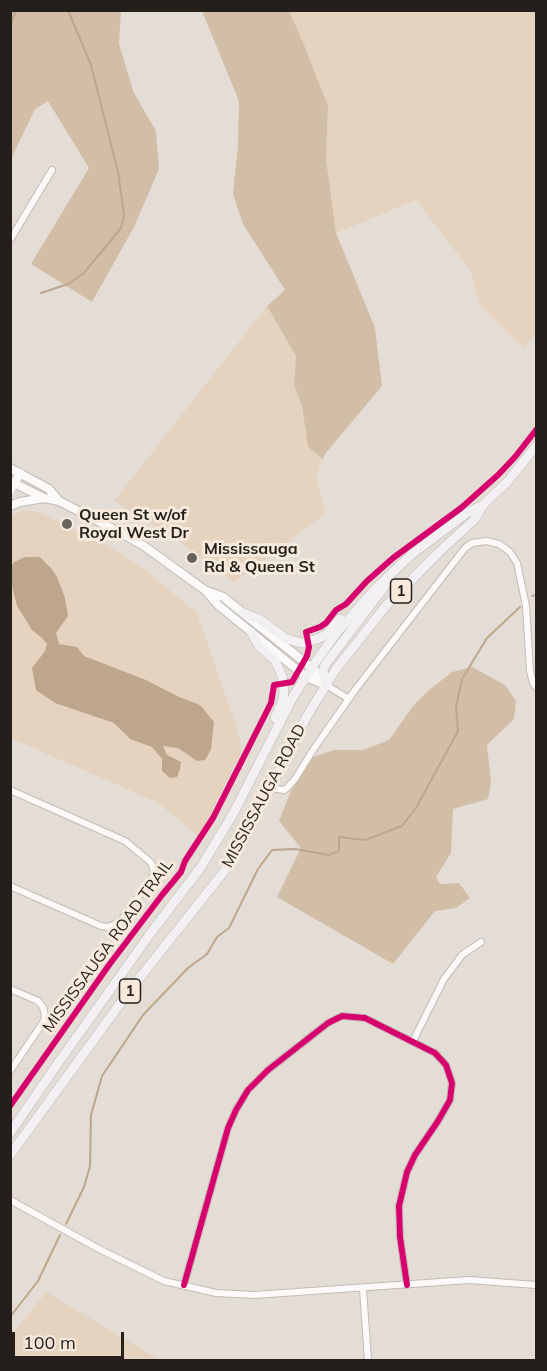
<!DOCTYPE html>
<style>
body{margin:0}
#map{position:relative;width:547px;height:1371px;overflow:hidden;background:#e4ddd5;font-family:Mulish,sans-serif}
canvas{display:block}
.frame{position:absolute;inset:0;border:12px solid #241f1a;pointer-events:none}
.scale{position:absolute;left:12px;top:1332px;width:112px;height:27px;box-sizing:border-box;border:3px solid #241f1a;border-top:0;padding-left:8px;font-size:18px;line-height:21px;white-space:nowrap;color:#241f1a;-webkit-text-stroke:4px #f7eadc;paint-order:stroke}
</style>
<div id="map">
<canvas width="547" height="1371"></canvas>
<div class="frame"></div>
<div class="scale">100 m</div>
</div>
<script>
const ctx = document.querySelector('canvas').getContext('2d');
ctx.lineJoin = 'round';
function fill(path, color) {
  ctx.fillStyle = color;
  ctx.fill(path, 'evenodd');
}
function shape(rows) {
  const path = new Path2D();
  for (const r of rows) {
    path.moveTo(r[0], r[1]);
    for (let i = 2; i < r.length; i += 2) path.lineTo(r[i], r[i + 1]);
  }
  return path;
}
function strokePath(path, color, width, dash) {
  ctx.strokeStyle = color;
  ctx.lineWidth = width;
  ctx.lineCap = dash ? 'butt' : 'round';
  ctx.setLineDash(dash || []);
  ctx.stroke(path);
}
function write(font, color, halo, rows, align = 'center') {
  ctx.font = font + ' Mulish,sans-serif';
  ctx.lineWidth = 6;
  ctx.setLineDash([]);
  ctx.textBaseline = 'middle';
  ctx.strokeStyle = halo;
  ctx.fillStyle = color;
  for (const [text, x, y, turn = 0] of rows) {
    ctx.save();
    ctx.translate(x, y);
    ctx.rotate((+turn || 0) * Math.PI / 180);
    ctx.textAlign = isNaN(turn) ? turn : align;
    if (halo) ctx.strokeText(text, 0, 0);
    ctx.fillText(text, 0, 0);
    ctx.restore();
  }
}
const green = shape([
 [289,11,536,11,536,333,524,349,480,305,470,270,416,200,336,233,326,159,328,106,303,42],
 [267,306,296,356,294,384,302,406,308,447,323,459,316,477,326,513,234,583,176,539,114,501],
 [23,510,34,511,43,514,121,553,150,574,197,613,237,728,242,751,199,837,172,814,156,802,11,738,11,516],
 [46,1292,160,1360,11,1360,11,1336]
]);
const forest = shape([
 [11,10,121,11,119,44,134,93,156,131,159,169,134,227,92,302,31,264,89,168,48,101,35,109,11,159],
 [202,11,289,11,303,42,328,106,326,159,336,233,375,328,382,386,325,454,323,459,308,447,302,406,294,384,296,356,267,306,285,290,243,224,233,194,238,145,239,101],
 [472,667,505,685,516,701,514,719,487,745,491,782,488,799,453,809,451,853,436,877,440,884,459,883,470,898,456,908,435,911,393,964,277,897,301,848,279,821,290,793,313,757,334,750,363,750,389,740,413,706,429,690,452,672]
]);
const water = shape([
 [25,557,40,557,51,568,57,577,65,598,68,616,56,633,59,644,77,647,84,656,146,680,177,696,200,705,214,722,211,749,205,760,197,761,178,748,163,746,167,755,181,762,180,769,177,777,170,778,162,771,162,759,152,747,130,739,114,723,55,703,36,690,32,668,45,651,47,644,42,638,32,630,17,606,11,582,11,567,14,562]
]);
const stream = shape([
 [10,26,16,10],
 [41,293,68,284,83,274,121,228,124,215,118,172,91,65,68,10],
 [532,596,536,595],
 [66,1224,84,1187,90,1166,91,1115,102,1076,143,1015,188,968,207,954,217,937,229,928,258,869,272,850,295,849,329,855,339,851,339,837,365,840,402,826,416,808,458,731,456,707,462,679,487,638,520,607],
 [10,1317,38,1281,60,1235]
]);
const minor = shape([
 [10,240,52,170],
 [326,685,349,699],
 [270,788,284,790,287,788,295,779,313,750,355,690,465,548,472,543,486,541,499,544,510,552,517,563,526,606,530,671,533,683,536,687],
 [10,790,125,841,148,860,152,864,154,872,151,880,122,919,115,924,108,927,101,926,10,886],
 [10,989,38,1001,43,1007,45,1016,44,1021,10,1071],
 [413,1041,444,979,462,955,481,942],
 [10,1200,99,1249,164,1281,216,1293,254,1295,469,1280,536,1285],
 [184,1285,228,1128,236,1110,248,1090,268,1070,328,1023,342,1016,365,1018,435,1053,446,1065,452,1083,450,1100,438,1121,415,1155,407,1172,399,1206,400,1237,407,1285],
 [363,1289,368,1360]
]);
const tertiary = shape([
 [10,491,20,473]
]);
const secondary = shape([
 [10,468,49,489,59,501],
 [10,481,44,498,59,501,125,535,144,546,206,591,218,605,306,677,326,685],
 [10,506,20,502,44,498],
 [207,591,223,597,312,668,326,684]
]);
const primary = shape([
 [243,613,259,619,285,638,301,643,308,642,322,637,328,633,340,619],
 [251,632,259,646,275,660,282,676,284,693,282,703,275,718],
 [326,685,323,671,325,665,387,583],
 [10,1133,56,1066,150,934,201,867,233,814,294,695,319,657,338,631,377,587,412,554,467,513,483,505,508,481,536,446],
 [10,1155,130,990,230,864,245,838,307,716,336,669,385,607,438,553,474,520,482,507]
]);
const cycleway = shape([
 [10,1106,109,965,162,895,181,872,185,861,213,818,271,703,274,685,292,682,307,656,309,647,306,632,320,627,326,623,336,610,346,604,367,581,393,558,461,508,498,475,515,457,536,430],
 [184,1285,228,1128,236,1110,248,1090,268,1070,328,1023,342,1016,365,1018,435,1053,446,1065,452,1083,450,1100,438,1121,415,1155,407,1172,399,1206,400,1237,407,1285]
]);
const markers = [
 [67,524,6,"#67625b"],
 [192,558,6,"#67625b"]
];
const shields = [
 [401,591,21],
 [130,991,21]
];
const shieldNames = [
 ["1",401,591],
 ["1",130,991]
];
const poiNames = [
 ["Queen St w/of",79,515],
 ["Royal West Dr",79,533],
 ["Mississauga",204,549],
 ["Rd & Queen St",204,567]
];
const streetNames = [
 ["MISSISSAUGA ROAD",264,796,-62],
 ["MISSISSAUGA ROAD TRAIL",108,946,-54]
];
fill(green, '#e5d3c0');
fill(forest, '#d2bda7');
fill(water, '#bea68d');
strokePath(stream, '#bea68d', 2);
strokePath(minor, '#c1bcb6', 8);
strokePath(tertiary, '#c1bcb6', 9);
strokePath(secondary, '#c1bcb6', 10);
strokePath(primary, '#bdbab5', 10);
strokePath(minor, '#fbfaf9', 6);
strokePath(tertiary, '#fbfaf9', 8);
strokePath(secondary, '#fbfaf9', 8);
strokePath(primary, '#f2f0f3', 9);
strokePath(cycleway, '#d6006c', 6);
for (const [x, y, r, color] of markers) {
  const dot = new Path2D();
  dot.arc(x, y, r, 0, 2 * Math.PI);
  ctx.fillStyle = color;
  ctx.fill(dot);
  strokePath(dot, '#f7eadc', 2);
}
for (const [x, y, w] of shields) {
  const box = new Path2D();
  box.roundRect(x - w / 2, y - 12, w, 24, 4.5);
  ctx.fillStyle = '#f7eadc';
  ctx.fill(box);
  strokePath(box, '#241f1a', 1.5);
}
write('bold 15px', '#241f1a', null, shieldNames);
write('bold 16px', '#241f1a', '#f7eadc', poiNames, 'left');
write('16px', '#241f1a', '#f7eadc', streetNames);
</script>
